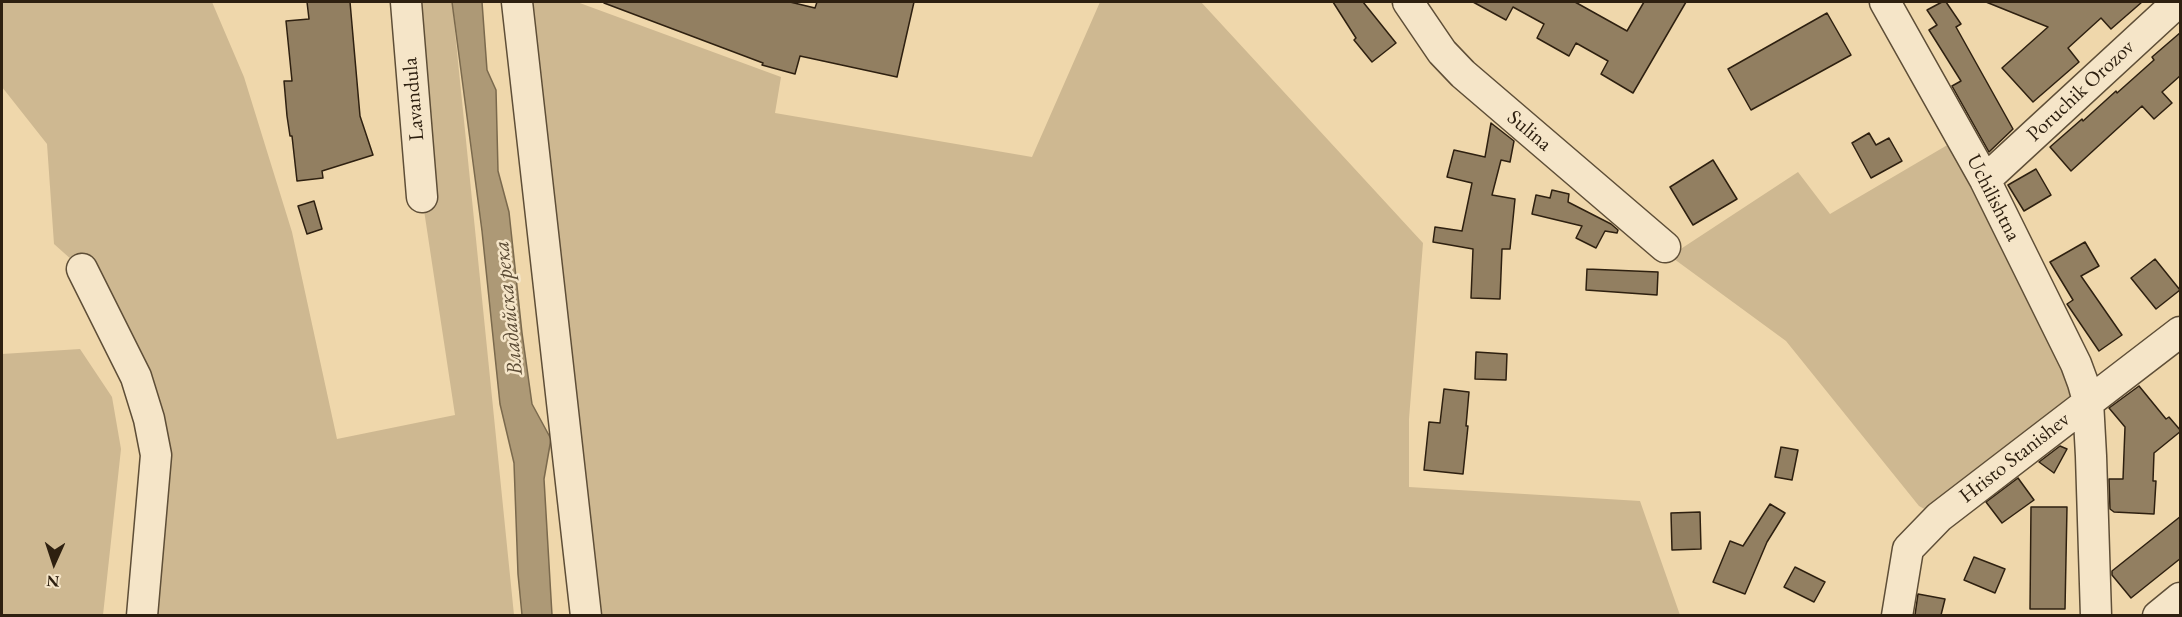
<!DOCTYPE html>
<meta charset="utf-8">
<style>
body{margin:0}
#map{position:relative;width:2182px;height:617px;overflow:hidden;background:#efd7ab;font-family:"EB Garamond",serif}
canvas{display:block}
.frame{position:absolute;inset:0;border:3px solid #2e2010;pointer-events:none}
.north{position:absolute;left:24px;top:533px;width:60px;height:60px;-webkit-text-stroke:4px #f5e5c8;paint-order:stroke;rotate:183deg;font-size:16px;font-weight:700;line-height:24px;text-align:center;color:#2e2010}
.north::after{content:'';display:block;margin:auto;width:21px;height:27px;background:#2e2010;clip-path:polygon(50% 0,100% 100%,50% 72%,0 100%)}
</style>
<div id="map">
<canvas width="2182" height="617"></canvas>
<div class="frame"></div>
<div class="north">N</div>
</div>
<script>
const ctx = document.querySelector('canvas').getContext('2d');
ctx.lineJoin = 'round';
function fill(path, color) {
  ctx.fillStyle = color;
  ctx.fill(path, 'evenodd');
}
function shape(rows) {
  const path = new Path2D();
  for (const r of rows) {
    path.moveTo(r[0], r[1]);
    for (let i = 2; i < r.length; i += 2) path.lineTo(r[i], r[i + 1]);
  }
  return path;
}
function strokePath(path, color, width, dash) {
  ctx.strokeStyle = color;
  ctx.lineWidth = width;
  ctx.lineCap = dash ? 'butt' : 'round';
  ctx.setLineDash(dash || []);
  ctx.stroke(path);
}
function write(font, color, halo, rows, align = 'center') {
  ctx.font = font + ' "EB Garamond",serif';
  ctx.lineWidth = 5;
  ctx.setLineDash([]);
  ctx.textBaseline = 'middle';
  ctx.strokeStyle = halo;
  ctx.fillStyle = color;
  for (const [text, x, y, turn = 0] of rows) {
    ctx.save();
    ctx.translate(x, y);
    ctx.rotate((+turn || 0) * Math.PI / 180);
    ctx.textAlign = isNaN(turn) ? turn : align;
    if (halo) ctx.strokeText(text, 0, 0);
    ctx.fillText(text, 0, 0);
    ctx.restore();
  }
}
const green = shape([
 [2,2,212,2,244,77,292,232,337,439,455,415,422,197,406,2,452,2,514,615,142,615,156,455,82,269,54,244,47,144,2,87],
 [517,2,577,2,781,77,775,113,1032,157,1100,2,1201,2,1423,243,1409,419,1409,487,1640,501,1680,615,586,615],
 [1961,137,2088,401,1939,517,1919,506,1786,341,1670,256,1798,172,1830,214],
 [80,349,112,397,121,449,103,615,2,615,2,354]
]);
const water = shape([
 [452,2,482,2,487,70,496,90,498,171,509,212,522,333,532,404,551,439,544,479,552,615,522,615,518,574,514,463,500,404,482,231,452,2]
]);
const building = shape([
 [307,2,350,2,360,116,373,155,322,171,323,178,297,181,292,136,290,136,287,116,284,81,292,81,286,21,309,19,307,2],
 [604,2,790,2,815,8,817,2,914,2,897,77,800,56,795,74,762,65,763,63,604,3,604,2],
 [1333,2,1363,2,1396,43,1372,62,1354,40,1356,38,1333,2],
 [1473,2,1575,2,1627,31,1644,2,1686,2,1633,93,1601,74,1608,61,1576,43,1569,56,1537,38,1544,24,1513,7,1506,20,1473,2],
 [1942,2,1946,2,1961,24,1956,27,2013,129,1989,152,1952,86,1961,81,1929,30,1937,25,1927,10,1942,2],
 [1986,2,2142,2,2111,29,2101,18,2068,48,2079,62,2033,102,2002,68,2048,27,1986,2],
 [1827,13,1851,55,1751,110,1728,69,1827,13],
 [2181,32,2181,75,2162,92,2172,103,2154,119,2142,106,2071,171,2050,147,2082,119,2083,121,2116,91,2117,93,2154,60,2152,57,2181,32],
 [1491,123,1514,141,1510,162,1501,160,1492,195,1515,199,1510,249,1502,249,1500,299,1471,298,1473,249,1433,242,1435,227,1462,231,1472,183,1447,177,1454,150,1485,157,1491,123],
 [1869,133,1876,145,1889,138,1902,161,1871,178,1852,143,1869,133],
 [1713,160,1737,199,1693,225,1670,187,1713,160],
 [2036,169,2051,195,2024,211,2008,185,2036,169],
 [1552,190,1569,194,1568,202,1611,224,1618,230,1617,233,1605,231,1596,248,1576,238,1582,226,1532,214,1536,195,1550,198,1552,190],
 [314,201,322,229,307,234,298,206,314,201],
 [2085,242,2099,266,2081,276,2122,335,2099,351,2067,304,2073,300,2050,262,2085,242],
 [2155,259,2180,290,2156,309,2131,278,2155,259],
 [1587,269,1658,272,1657,295,1586,290,1587,269],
 [1476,352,1507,354,1506,380,1475,379,1476,352],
 [2139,386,2166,419,2169,417,2181,431,2154,453,2153,481,2156,481,2154,514,2114,512,2110,509,2109,479,2123,479,2125,427,2109,408,2139,386],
 [1444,389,1469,392,1466,426,1468,426,1463,474,1424,470,1429,422,1440,423,1444,389],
 [2060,446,2067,449,2054,473,2039,462,2060,446],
 [1781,447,1798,450,1792,480,1775,477,1781,447],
 [2018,478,2034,500,2002,523,1986,502,2018,478],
 [1770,504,1785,513,1767,542,1745,594,1713,582,1730,541,1743,546,1770,504],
 [2031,507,2067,507,2065,609,2030,609,2031,507],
 [1700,512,1701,549,1672,550,1671,513,1700,512],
 [2181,516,2181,558,2131,598,2112,575,2112,571,2181,516],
 [1974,557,2005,569,1995,593,1964,580,1974,557],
 [1795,567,1825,582,1814,602,1784,587,1795,567],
 [1918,594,1945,599,1941,615,1915,615,1918,594]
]);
const minor = shape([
 [406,2,422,197],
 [517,2,586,616],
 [1408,2,1442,52,1463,74,1665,247],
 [1885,2,1985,180,2076,364,2083,383,2088,401,2091,456,2096,616],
 [1985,180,2178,2],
 [82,269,136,377,149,419,156,455,142,616],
 [1897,616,1908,549,1939,517,2180,332],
 [2158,616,2180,598]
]);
const streetNames = [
 ["Poruchik Orozov",2081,91,-43],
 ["Lavandula",414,99,-95],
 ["Sulina",1529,131,40],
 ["Uchilishtna",1993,198,63],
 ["Hristo Stanishev",2015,458,-38]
];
const waterNames = [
 ["Владайска река",509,308,-96]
];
fill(green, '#ceb891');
fill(water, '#ad9976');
strokePath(water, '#7a694d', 1.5);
fill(building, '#927f61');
strokePath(building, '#2e2010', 1.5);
strokePath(minor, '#5e4e37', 33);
strokePath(minor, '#f5e5c8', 30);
write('21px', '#2e2010', '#f5e5c8', streetNames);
write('italic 22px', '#5a4a34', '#f5e5c8', waterNames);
</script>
